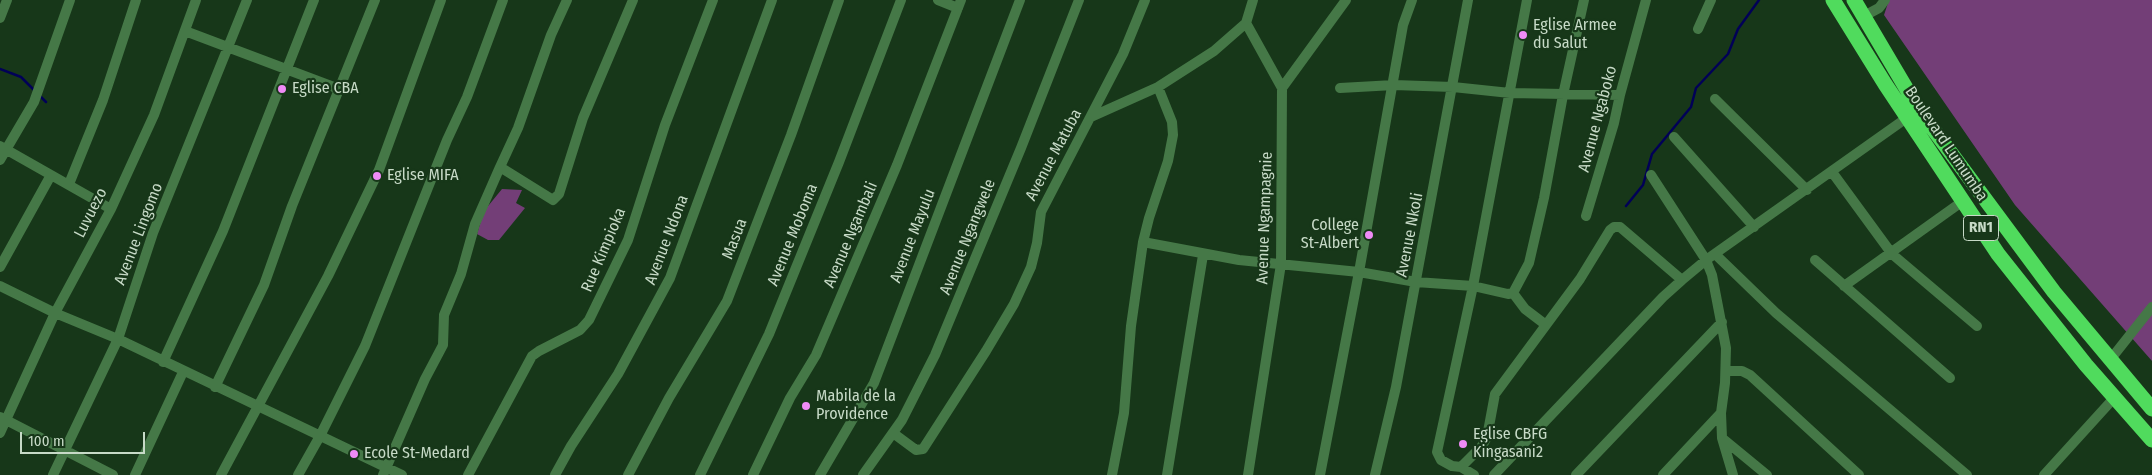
<!DOCTYPE html>
<style>
body{margin:0}
#map{position:relative;width:2152px;height:475px;overflow:hidden;background:#173719;font-family:"Fira Sans Condensed",sans-serif}
canvas{display:block}
.scale{position:absolute;left:20px;top:432px;width:125px;height:22px;box-sizing:border-box;border:2px solid #c7dac7;border-top:0;padding-left:6px;font-size:15px;line-height:18px;white-space:nowrap;color:#c7dac7;-webkit-text-stroke:4px #173719;paint-order:stroke}
</style>
<div id="map">
<canvas width="2152" height="475"></canvas>
<div class="scale">100 m</div>
</div>
<script>
const ctx = document.querySelector('canvas').getContext('2d');
ctx.lineJoin = 'round';
function fill(path, color) {
  ctx.fillStyle = color;
  ctx.fill(path, 'evenodd');
}
function shape(rows) {
  const path = new Path2D();
  for (const r of rows) {
    path.moveTo(r[0], r[1]);
    for (let i = 2; i < r.length; i += 2) path.lineTo(r[i], r[i + 1]);
  }
  return path;
}
function strokePath(path, color, width, dash) {
  ctx.strokeStyle = color;
  ctx.lineWidth = width;
  ctx.lineCap = dash ? 'butt' : 'round';
  ctx.setLineDash(dash || []);
  ctx.stroke(path);
}
function write(font, color, halo, rows, align = 'center') {
  ctx.font = font + ' "Fira Sans Condensed",sans-serif';
  ctx.lineWidth = 4.5;
  ctx.setLineDash([]);
  ctx.textBaseline = 'middle';
  ctx.strokeStyle = halo;
  ctx.fillStyle = color;
  for (const [text, x, y, turn = 0] of rows) {
    ctx.save();
    ctx.translate(x, y);
    ctx.rotate((+turn || 0) * Math.PI / 180);
    ctx.textAlign = isNaN(turn) ? turn : align;
    if (halo) ctx.strokeText(text, 0, 0);
    ctx.fillText(text, 0, 0);
    ctx.restore();
  }
}
const green = shape([
 [1889,0,2152,0,2152,361,2015,205,1884,15],
 [502,189,522,190,516,203,525,208,499,240,488,240,477,234,484,211]
]);
const stream = shape([
 [0,69,21,77,34,90],
 [40,96,46,102],
 [1626,206,1643,185,1652,154,1691,107,1696,88,1728,54,1738,29,1759,0]
]);
const street = shape([
 [567,0,551,35,518,128,500,167,553,200,559,194,583,118,633,0],
 [938,0,958,8],
 [1864,16,1879,8,1885,0],
 [0,18,7,0],
 [1698,29,1711,0],
 [185,31,339,89],
 [1282,88,1346,0],
 [1340,88,1394,85,1453,87,1510,93,1620,95],
 [1715,99,1807,190],
 [1091,117,1158,87,1214,51,1246,23],
 [1674,137,1754,227],
 [0,146,111,209],
 [0,160,34,102,70,0],
 [1832,172,1892,254,1977,326],
 [1651,175,1706,260,1712,275,1726,348,1725,383,1721,413,1722,438,1733,475],
 [69,184,103,100,136,0],
 [1586,216,1614,123,1620,95,1646,0],
 [1143,242,1239,260,1359,272,1416,282,1473,286,1508,294,1513,293],
 [1715,254,1776,313,1967,475],
 [1815,260,1950,378],
 [0,267,51,175],
 [0,286,55,313,118,339,402,475],
 [1844,286,1963,201],
 [1513,293,1529,263,1544,198,1563,95,1584,0],
 [1513,293,1525,309,1546,325],
 [2110,360,2152,307],
 [163,362,223,231,314,0],
 [1726,371,1742,371,1750,375,1859,475],
 [215,387,264,285,292,206,375,0],
 [0,417,113,475],
 [0,433,55,313,111,209,154,115,196,0],
 [893,433,916,450,923,449,986,351,1014,304,1031,267,1037,243,1041,212,1123,54,1145,0],
 [1722,438,1767,475],
 [1461,467,1482,446,1487,437,1495,394,1580,279,1610,230,1614,227,1620,227,1682,280],
 [53,475,118,339,153,233,247,0],
 [135,475,183,372],
 [221,475,328,276,379,170,441,0],
 [298,475,320,436,365,346,447,140,467,97,503,0],
 [383,475,425,379,443,345,444,315,461,274,475,224,500,167],
 [468,475,532,356,539,351,580,330,589,320,628,240,665,125,713,0],
 [555,475,571,446,618,374,670,278,772,0],
 [628,475,669,398,727,301,791,135,839,0],
 [700,475,769,334,839,162,901,0],
 [753,475,790,398,816,355,897,165,961,0],
 [820,475,874,383,1020,0],
 [863,475,902,420,935,355,1021,148,1079,0],
 [1112,475,1124,413,1131,326,1143,242,1149,218,1168,161,1173,135,1172,122,1158,87],
 [1167,475,1203,255],
 [1248,475,1281,264,1282,88,1246,23,1253,0],
 [1320,475,1359,272,1403,25,1412,0],
 [1375,475,1396,387,1468,0],
 [1474,475,1461,467,1452,466,1441,460,1437,452,1473,286,1527,0],
 [1494,475,1663,297,1682,280,1706,260,1908,117],
 [1576,475,1722,322],
 [1663,475,1721,413],
 [2044,475,2114,398]
]);
const highway = shape([
 [1833,0,1885,84,1998,254,2086,365,2152,440],
 [1854,0,1919,110,2054,292,2152,409]
]);
const markers = [
 [1523,35,5,"#ef8bf6"],
 [282,89,5,"#ef8bf6"],
 [377,176,5,"#ef8bf6"],
 [1369,235,5,"#ef8bf6"],
 [806,406,5,"#ef8bf6"],
 [1463,444,5,"#ef8bf6"],
 [354,454,5,"#ef8bf6"]
];
const shields = [
 [1981,228,35]
];
const shieldNames = [
 ["RN1",1981,228]
];
const poiNames = [
 ["Eglise Armee",1533,26],
 ["du Salut",1533,44],
 ["Eglise CBA",292,89],
 ["Eglise MIFA",387,176],
 ["College",1359,226,"right"],
 ["St-Albert",1359,244,"right"],
 ["Mabila de la",816,397],
 ["Providence",816,415],
 ["Eglise CBFG",1473,435],
 ["Kingasani2",1473,453],
 ["Ecole St-Medard",364,454]
];
const streetNames = [
 ["Avenue Ngaboko",1598,119,-75],
 ["Boulevard Lumumba",1946,144,56],
 ["Avenue Matuba",1054,155,-62],
 ["Luvuezo",91,213,-63],
 ["Avenue Ngampagnie",1265,218,-88],
 ["Avenue Lingomo",139,234,-69],
 ["Avenue Moboma",793,235,-68],
 ["Avenue Ngambali",851,235,-67],
 ["Avenue Nkoli",1410,235,-79],
 ["Avenue Mayulu",913,236,-69],
 ["Avenue Ngangwele",968,237,-68],
 ["Masua",735,239,-69],
 ["Avenue Ndona",667,240,-69],
 ["Rue Kimpioka",604,250,-67]
];
fill(green, '#733e77');
strokePath(stream, '#010057', 2.5);
strokePath(street, '#457847', 10);
strokePath(highway, '#50db5d', 15);
for (const [x, y, r, color] of markers) {
  const dot = new Path2D();
  dot.arc(x, y, r, 0, 2 * Math.PI);
  ctx.fillStyle = color;
  ctx.fill(dot);
  strokePath(dot, '#173719', 2);
}
for (const [x, y, w] of shields) {
  const box = new Path2D();
  box.roundRect(x - w / 2, y - 12.5, w, 25, 4);
  ctx.fillStyle = '#173719';
  ctx.fill(box);
  strokePath(box, '#c7dac7', 1);
}
write('bold 15px', '#c7dac7', null, shieldNames);
write('16px', '#c7dac7', '#173719', poiNames, 'left');
write('16px', '#c7dac7', '#173719', streetNames);
</script>
